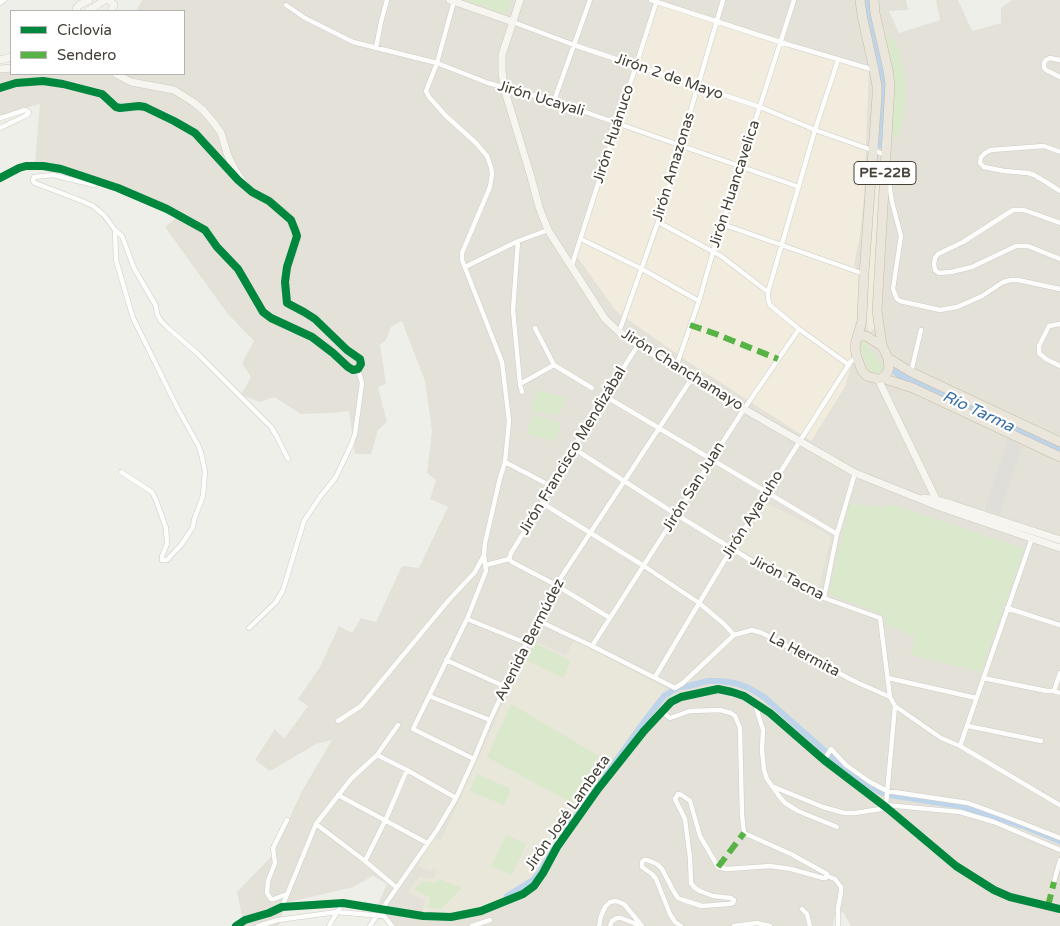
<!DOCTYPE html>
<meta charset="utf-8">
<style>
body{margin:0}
#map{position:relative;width:1060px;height:926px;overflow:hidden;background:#efefea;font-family:"Varela Round",sans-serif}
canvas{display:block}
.legend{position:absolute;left:10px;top:10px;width:175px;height:65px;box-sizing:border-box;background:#fff;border:1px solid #b5b3af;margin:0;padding:6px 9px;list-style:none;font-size:15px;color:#454137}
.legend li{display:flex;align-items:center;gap:10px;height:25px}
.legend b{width:25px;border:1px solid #b5b3af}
</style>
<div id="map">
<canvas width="1060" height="926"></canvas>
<ul class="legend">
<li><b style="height:6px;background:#00873e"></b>Ciclovía</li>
<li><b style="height:6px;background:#57b346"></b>Sendero</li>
</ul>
</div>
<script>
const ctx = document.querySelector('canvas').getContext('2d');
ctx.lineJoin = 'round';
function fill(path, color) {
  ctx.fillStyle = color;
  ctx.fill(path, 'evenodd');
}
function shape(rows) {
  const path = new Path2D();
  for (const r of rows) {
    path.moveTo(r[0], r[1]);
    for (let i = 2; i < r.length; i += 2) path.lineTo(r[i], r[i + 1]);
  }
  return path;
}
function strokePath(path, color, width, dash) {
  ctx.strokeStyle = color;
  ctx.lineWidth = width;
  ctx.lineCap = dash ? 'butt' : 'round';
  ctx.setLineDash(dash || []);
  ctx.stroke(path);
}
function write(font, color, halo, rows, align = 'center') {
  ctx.font = font + ' "Varela Round",sans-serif';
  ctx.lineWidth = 4.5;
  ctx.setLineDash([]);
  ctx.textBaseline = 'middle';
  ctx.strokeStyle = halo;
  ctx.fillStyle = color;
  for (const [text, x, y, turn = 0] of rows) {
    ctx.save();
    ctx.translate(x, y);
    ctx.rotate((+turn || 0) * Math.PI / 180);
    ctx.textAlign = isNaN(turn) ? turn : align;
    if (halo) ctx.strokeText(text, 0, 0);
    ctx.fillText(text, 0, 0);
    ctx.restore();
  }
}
const residential = shape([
 [142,0,906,0,908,10,889,11,899,33,940,20,936,0,958,0,972,31,1001,23,1001,8,1012,0,1060,0,1060,926,851,926,843,912,834,918,833,926,389,926,376,909,387,884,373,876,353,887,285,903,279,926,244,926,237,892,272,856,302,791,332,740,316,744,270,771,255,760,275,729,284,739,308,706,298,699,320,667,339,626,352,633,361,618,376,622,402,566,419,568,448,507,430,499,436,480,427,473,432,431,425,381,402,321,391,327,386,340,380,345,386,384,378,387,387,422,378,430,371,454,355,454,349,411,334,413,301,414,274,397,260,402,241,395,251,377,242,363,254,341,227,313,165,227,176,218,142,197,35,164,40,104,5,114,0,114,0,69,11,70,11,74,184,74,184,11,136,11]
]);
const commercial = shape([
 [659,3,869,67,864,196,860,236,854,265,860,275,866,309,876,168,882,169,873,318,875,329,869,332,866,323,858,342,845,387,811,441,687,361,616,311,575,254,636,66]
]);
const industrial = shape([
 [1008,439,1022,446,1000,514,985,509]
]);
const education = shape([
 [767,503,831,536,818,591,738,548],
 [532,640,566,656,574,640,666,688,578,813,536,874,500,900,472,910,449,914,422,912,425,900,408,892,415,881,417,881,418,877,428,878,434,878,438,870,433,868,431,871,418,866,432,837,441,840]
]);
const green = shape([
 [464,0,512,0,509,9,505,14],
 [887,34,891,34,900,53,905,77,906,101,904,117,900,134,896,138,893,138,892,134,895,80,892,62,887,43],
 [865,340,885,370,881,374,876,375,870,372,867,367,859,344,860,341],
 [537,390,566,398,559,415,530,411],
 [532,414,561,423,555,441,527,434],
 [850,503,874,508,875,504,887,508,890,504,1024,549,981,672,911,655,915,636,886,625,884,615,829,594],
 [535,643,571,661,563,678,526,660],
 [511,704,599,756,572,803,487,757],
 [477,774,511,789,504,805,470,791],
 [506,835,526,844,512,875,491,866],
 [439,879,462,888,441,909,427,908,430,897,414,890,417,885,420,885,421,881,435,883]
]);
const canal = shape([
 [565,832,646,719,664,696,679,687,689,686,708,681,719,681,735,683,749,688,764,697,852,775,880,792,890,795,960,806,1026,827,1060,841],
 [507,896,533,880,539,873,557,844]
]);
const river = shape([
 [868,0,868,9,883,73,884,84,880,143],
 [898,371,905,377,924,387,1060,450]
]);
const street = shape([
 [651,0,780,42,874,70],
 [454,1,437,63,426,91,429,97,446,116,476,143,487,156,491,167,492,174,490,187,462,253,462,260,502,362,509,421,505,462,500,478,485,543,484,555,486,571,467,619,413,729,474,759],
 [0,3,4,0],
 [286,5,305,18,353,42,437,63,488,83,554,101,799,187],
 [513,22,574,45,760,107,818,131,886,155],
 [376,48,381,22,387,0],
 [1060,60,1050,58,1046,60,1044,63,1044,68,1046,70,1060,77],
 [0,88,16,83,43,81,63,84,102,94,116,107,120,108,139,106,145,107,174,121,195,133,241,182],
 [554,101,590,0],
 [0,118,25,110,29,112,28,114,23,117,0,128],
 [1060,152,1044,146,991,150,985,153,981,157,980,163,984,167,1004,171,1028,173,1034,175,1046,182,1060,191],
 [888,178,892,202,901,236,893,289,897,299,900,301,940,310,957,307,982,296,1003,282,1011,280,1018,280,1060,289],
 [96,181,94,185,53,175,34,177,33,181,35,183,82,201,93,206,104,215,115,230,122,236,134,268,156,306,157,314,161,321,168,328,197,353,271,427,277,437,288,459],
 [658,222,721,256,768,292,768,299,770,305,799,329,849,365],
 [1060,223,1024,210,1013,210,963,242,938,254,935,258,934,264,935,270,939,273,951,272,972,267,1016,246,1028,246,1060,259],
 [722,224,864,274],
 [115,230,116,260,133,318,178,409,198,445,201,453,205,471,203,496,194,520,193,527,181,545,167,560,162,560,162,556,167,544,166,528,156,500,152,492,121,472],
 [581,239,642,269,699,301],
 [518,241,513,310,520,384,522,392],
 [465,267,518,241,548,230],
 [571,268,657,0],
 [768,292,815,130,838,60],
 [1060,324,1049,326,1039,346,1039,353,1046,359,1060,366],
 [535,328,554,365],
 [619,332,658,222,723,0],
 [554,365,592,388],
 [676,367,699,301,713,252,794,0],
 [911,372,921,330],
 [520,384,554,365],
 [605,396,837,534],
 [573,448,677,515,770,572,810,593,880,618,890,697,895,706,886,805,887,807],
 [505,462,551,486],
 [542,503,644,566,699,603,724,624,734,635],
 [509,559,511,553,542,503,573,448,638,345],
 [509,559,512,562,556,585,610,618],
 [486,565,509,559],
 [824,598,837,534,855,473],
 [1007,608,1060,625],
 [467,619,526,643],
 [537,620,592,646,675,688,683,683,734,635,752,630,762,633,856,682,890,697],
 [249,628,276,602,283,590,304,521,320,497,336,477,351,445,355,434,362,383,358,369],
 [592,646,744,409,799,329],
 [446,660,506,687],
 [655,677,723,563,800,441,851,361,857,358],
 [888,678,976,698],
 [983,678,1047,691,1054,691,1060,693],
 [1054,691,1060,673],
 [429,696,490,720],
 [755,704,763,730,762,750,764,770,767,779,779,796,785,803,798,811,837,827],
 [895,706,941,738,960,746,1060,805],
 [665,709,665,714,670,718,690,711,720,710,731,713,735,716,740,728,742,815,744,833,791,854,827,874,826,878,823,878,791,869,770,866,727,869,718,867,700,836,690,801,682,795,678,794,675,799,685,819,690,858,691,883,695,888,700,891,713,896,731,898,734,900,733,903,728,904,702,906,683,900,678,898,674,892,662,869,657,864,647,860,644,860,642,862,642,867,652,874,656,879,670,914,675,922,681,926],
 [338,721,361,706,448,601,475,572,484,555],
 [968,726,1041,741],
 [960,746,1032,538],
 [377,755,407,770,456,798],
 [824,760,831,749,846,765,870,782,887,791,968,803,1009,818,1060,838],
 [774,787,823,807,844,813,855,813,887,808],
 [338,795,427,843],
 [886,805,960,812,994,822,1060,850],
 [287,820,273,848,275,863,268,881,267,893,271,899,274,899,287,894],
 [316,824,365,861,396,887],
 [365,861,386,819,407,770],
 [827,876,835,879,841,887,841,892,838,908,838,926],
 [1054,882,1060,860],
 [282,907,316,824,351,779,377,755,398,725],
 [382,909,437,830,456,798,474,759,490,720,526,643,556,585,692,378],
 [802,909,807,914,810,926],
 [383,915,392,926],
 [236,926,245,920,269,913,282,907,343,903,423,916,451,917,481,911,523,894,534,886,543,873,557,847,598,789,644,731,671,702,681,697,718,689,732,692,744,696,770,713,824,760,887,808,956,866,994,890,1010,897,1060,909],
 [258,926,278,920,337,912,343,903],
 [329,926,337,912,383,916],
 [370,926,377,915],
 [472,926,490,920],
 [599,926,601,916,605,907,610,902,616,901,624,904,642,926],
 [610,926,612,921,617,918,621,918,639,925],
 [734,926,757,923,770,926]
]);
const secondary = shape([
 [450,0,513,22],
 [520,0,502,55,502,71,504,88,531,177,539,207,548,230,605,319,619,332,638,345,744,409,855,473,940,507,1060,548],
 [77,11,76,9,79,5,89,0],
 [88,11,105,0,109,0,114,5,111,11],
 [0,60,11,57],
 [0,69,11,68],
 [0,178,19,168,26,166,43,166,61,169,118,188,167,209,205,230,217,247,238,269,263,312,271,318,312,337,333,353,348,367,353,370,358,369,361,364,360,359,347,350,315,319,304,312,287,303,285,282,287,267,296,242,297,236,295,230,288,216,269,201,252,192,246,186,235,170,228,156,221,133,214,123,203,110,193,102,174,90,131,82,116,74],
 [878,379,938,503],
 [924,498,936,500,951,504,1060,540]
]);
const highway = shape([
 [874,0,875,13,888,70,890,84,877,311,882,346],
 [857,338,862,336,866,336,882,346,888,358,889,368,887,373,882,378,878,379,867,376,862,371,857,358,855,348,856,341,862,321,862,316,864,274,877,96,877,86,874,70,862,15,860,0],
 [888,358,911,372,1060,442],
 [882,378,913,388,1060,457]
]);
const quiet = shape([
 [690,325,716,334,778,359],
 [718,867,744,833],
 [1048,906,1054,882]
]);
const cycleway = shape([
 [0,88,16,83,43,81,63,84,102,94,116,107,120,108,139,106,145,107,174,121,195,133,238,180,252,192,269,201,291,220,295,230,297,236,287,267,285,282,287,303,304,312,315,319,347,350,360,359,361,364,358,369,353,370,348,367,333,353,312,337,271,318,263,312,238,269,217,247,205,230,167,209,118,188,61,169,43,166,26,166,19,168,0,178],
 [236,926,245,920,269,913,282,907,343,903,423,916,451,917,481,911,523,894,534,886,543,873,557,847,598,789,644,731,671,702,681,697,718,689,732,692,744,696,770,713,824,760,887,808,956,866,994,890,1010,897,1060,909]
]);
const shields = [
 [885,173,62]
];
const shieldNames = [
 ["PE-22B",885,173]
];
const streetNames = [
 ["Jirón 2 de Mayo",669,77,19],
 ["Jirón Ucayali",541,99,17],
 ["Jirón Huánuco",614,134,-72],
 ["Jirón Amazonas",674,167,-73],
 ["Jirón Huancavelica",735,184,-72],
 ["Jirón Chanchamayo",682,370,32],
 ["Jirón Francisco Mendizábal",573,451,-59],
 ["Jirón San Juan",694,487,-58],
 ["Jirón Ayacuho",753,515,-58],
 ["Jirón Tacna",787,578,27],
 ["Avenida Bermúdez",530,640,-63],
 ["La Hermita",804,655,28],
 ["Jirón José Lambeta",568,813,-55]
];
const waterNames = [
 ["Río Tarma",978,412,25]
];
fill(residential, '#e3e1d8');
fill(commercial, '#f1ecde');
fill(industrial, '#e0ded8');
fill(education, '#e9e7da');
fill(green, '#dae8cc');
strokePath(canal, '#bdd4ea', 6);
strokePath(river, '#bdd4ea', 11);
strokePath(street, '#cdccc8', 5.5);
strokePath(secondary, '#ceccc1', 8);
strokePath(highway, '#c5bea7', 10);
strokePath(street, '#fdfdfc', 4.5);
strokePath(secondary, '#f6f5ef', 7);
strokePath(highway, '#eae6db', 9);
strokePath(quiet, '#57b346', 6, [12, 6]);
strokePath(cycleway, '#00873e', 8);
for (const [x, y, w] of shields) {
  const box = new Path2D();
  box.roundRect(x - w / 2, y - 11.5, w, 23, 4);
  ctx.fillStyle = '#fff';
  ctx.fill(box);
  strokePath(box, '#454137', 1);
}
write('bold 14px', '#454137', null, shieldNames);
write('15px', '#454137', '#fff', streetNames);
write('italic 16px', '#396ea8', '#fff', waterNames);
</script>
